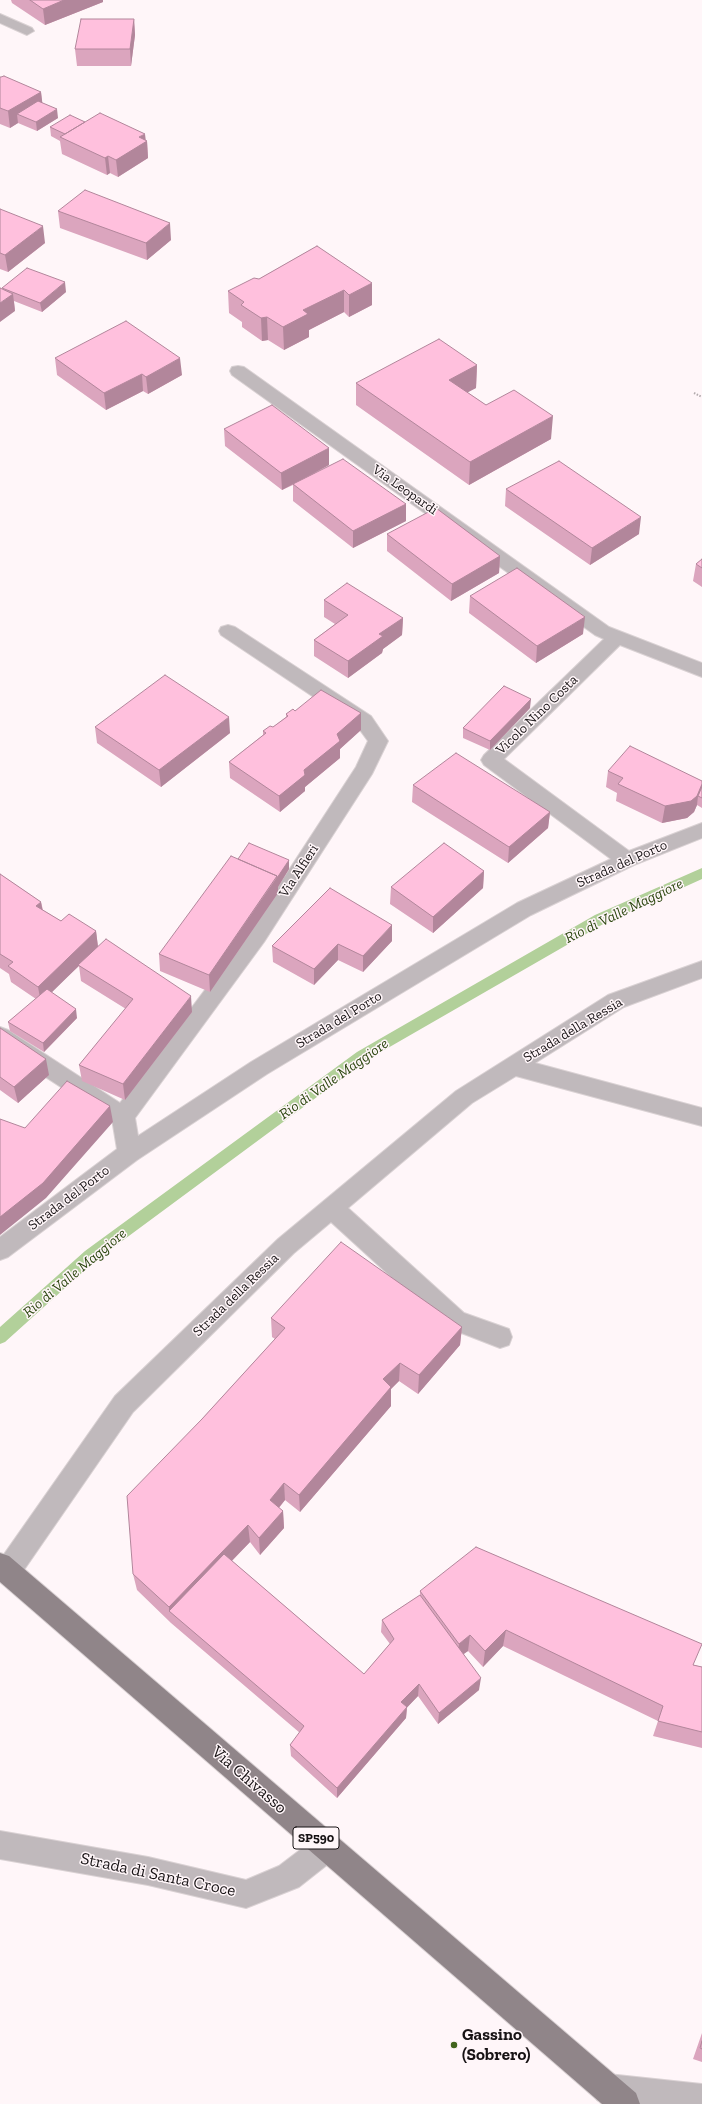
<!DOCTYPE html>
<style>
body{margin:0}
canvas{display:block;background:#fff6f9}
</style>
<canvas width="702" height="2104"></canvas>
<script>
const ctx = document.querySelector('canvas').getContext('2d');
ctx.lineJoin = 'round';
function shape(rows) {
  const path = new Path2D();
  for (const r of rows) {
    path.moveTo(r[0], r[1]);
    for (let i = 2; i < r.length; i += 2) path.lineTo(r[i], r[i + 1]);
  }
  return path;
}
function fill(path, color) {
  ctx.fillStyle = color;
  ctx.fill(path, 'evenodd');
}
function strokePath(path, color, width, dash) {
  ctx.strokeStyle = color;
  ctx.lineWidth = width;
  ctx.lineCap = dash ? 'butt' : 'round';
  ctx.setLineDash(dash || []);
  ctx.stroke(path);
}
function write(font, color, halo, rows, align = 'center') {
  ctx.font = font + ' "Zilla Slab",serif';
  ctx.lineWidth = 3;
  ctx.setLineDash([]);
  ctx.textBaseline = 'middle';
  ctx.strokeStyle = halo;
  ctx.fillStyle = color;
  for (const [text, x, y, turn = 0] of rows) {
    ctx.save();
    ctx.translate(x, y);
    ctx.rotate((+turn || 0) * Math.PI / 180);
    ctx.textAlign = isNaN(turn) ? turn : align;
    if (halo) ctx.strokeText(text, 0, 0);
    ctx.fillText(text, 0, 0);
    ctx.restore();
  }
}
const stream = shape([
 [702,868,702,879,605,923,367,1060,95,1261,5,1342,0,1344,0,1327,85,1251,357,1052,595,915,702,868]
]);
const path = shape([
 [694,393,702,397]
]);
const street = shape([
 [0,14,32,28,34,31,27,35,0,23,0,14],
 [238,366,244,367,609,627,702,663,702,677,620,645,504,759,629,851,702,823,702,838,634,865,531,915,267,1074,137,1160,8,1257,0,1260,0,1237,117,1149,112,1119,105,1116,0,1047,0,1027,8,1030,120,1103,250,930,356,767,368,741,357,726,221,635,219,631,221,627,228,625,235,627,371,716,388,741,372,774,264,942,135,1118,138,1136,251,1062,517,903,611,859,484,765,481,760,484,755,604,639,595,635,232,375,230,371,232,367,238,366],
 [702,961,702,978,624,1007,535,1063,702,1108,702,1126,516,1076,472,1103,348,1208,464,1313,509,1329,512,1337,509,1345,500,1348,446,1327,331,1222,294,1253,133,1412,17,1580,8,1583,0,1580,0,1560,115,1396,278,1239,456,1091,608,995,702,961],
 [0,1831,148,1857,246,1880,279,1866,317,1837,327,1833,337,1837,341,1847,337,1857,299,1887,246,1908,148,1885,0,1859,0,1831],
 [608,2074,702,2084,702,2104,608,2104,597,2100,593,2089,597,2078,608,2074]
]);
const primary = shape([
 [0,1553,9,1556,636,2093,640,2104,602,2104,0,1582,0,1553]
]);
const wall = shape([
 [11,0,103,0,103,2,45,25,12,3],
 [134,19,135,35,131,66,77,66,75,49],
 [0,77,41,92,42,103,58,118,37,131,18,123,10,128,0,124],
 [85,122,147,141,148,158,118,177,110,173,107,175,62,154,60,141,51,136,50,127],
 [0,209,45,243,8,272,0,269],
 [58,211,171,240,147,260,60,228],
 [317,246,372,305,349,317,344,312,309,330,309,337,284,350,268,340,262,341,242,327,242,322,229,313,228,291,259,279],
 [2,288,66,292,42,312,14,301,15,311],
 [55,358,182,375,148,394,143,391,106,410,57,375],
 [477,365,476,388,467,392,486,405,551,439,469,485,356,405,356,383],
 [224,429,329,465,315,473,406,504,406,521,353,548,293,501,293,485,282,490,225,446],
 [506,489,639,534,590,565,505,506],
 [387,534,500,556,499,573,451,601,387,551],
 [702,559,702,587,693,581,696,564],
 [470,596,583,634,536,663,469,613],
 [324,600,403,618,402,635,383,649,382,653,348,678,314,656,314,640,335,624,324,617],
 [530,708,490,750,463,738,463,728],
 [295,711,361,713,361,730,340,749,340,758,305,787,305,791,280,812,230,778,229,762,263,735,263,731,273,727,286,717,286,714],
 [95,727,230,733,161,787,97,743],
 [608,771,702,781,702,808,697,805,694,812,687,818,662,823,616,801,617,793,606,787],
 [413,785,550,812,548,828,508,863,412,802],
 [238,859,289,869,278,887,278,893,210,992,160,971,159,954],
 [484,871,483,888,433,933,390,904,391,887],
 [0,874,41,902,43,910,61,921,96,931,98,947,192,1012,125,1100,82,1081,79,1065,126,1009,81,981,79,966,51,992,77,1018,44,1052,10,1031,8,1022,36,999,11,982,9,974,0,968],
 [392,941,363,972,338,960,314,985,273,962,272,946],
 [0,1028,49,1075,18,1103,0,1090],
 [271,1318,462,1327,460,1345,418,1394,399,1381,391,1389,391,1406,300,1512,285,1500,279,1508,283,1511,284,1528,260,1555,250,1542,232,1561,364,1674,390,1644,381,1632,382,1620,420,1595,420,1591,702,1667,702,1748,653,1736,658,1721,503,1646,483,1667,468,1651,463,1654,479,1690,438,1724,418,1696,407,1707,406,1718,337,1798,291,1756,290,1745,300,1733,171,1623,137,1590,133,1574,202,1419,275,1339,272,1337],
 [702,2033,702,2062,693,2059]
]);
const shadedWall = shape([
 [64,0,103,0,103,2,45,25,43,9],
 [134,19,135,35,131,66,130,49],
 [41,92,43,108,17,114,18,123,10,128,8,111],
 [57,109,58,118,37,131,36,122],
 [145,134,146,142,147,141,148,158,118,177,116,160,139,137],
 [108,156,110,173,107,175,105,158],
 [170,223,171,240,147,260,146,243],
 [43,226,45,243,8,272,5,255],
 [65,282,66,292,42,312,40,303],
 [372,283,372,305,349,317,349,295],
 [344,290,344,312,309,330,309,337,284,350,283,327,303,310],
 [13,294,15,311,0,322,0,303],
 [267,317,268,340,262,341,261,318],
 [180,358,182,375,148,394,146,377],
 [477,365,476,388,448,403,449,380],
 [142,374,143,391,106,410,104,393],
 [553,416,551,439,469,485,470,462],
 [329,448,329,465,282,490,281,473],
 [406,504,406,521,353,548,353,531],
 [641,517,639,534,590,565,592,548],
 [500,556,499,573,451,601,452,584],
 [585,617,583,634,536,663,537,646],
 [403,618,402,635,383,649,382,653,348,678,348,661,379,634],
 [531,699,530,708,490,750,490,741],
 [361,713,361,730,340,749,340,758,305,787,305,791,280,812,279,796,304,770,337,734],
 [229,717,230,733,161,787,159,770],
 [702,784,700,797,698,796,697,805,694,812,687,818,662,823,665,806],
 [550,812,548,828,508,863,509,847],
 [289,860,289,869,278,887,278,893,210,992,209,975],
 [484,871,483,888,433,933,433,917],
 [41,902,44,919,36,906],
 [392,925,392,941,363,972,363,956],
 [96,931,98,947,41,1003,38,987],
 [338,944,338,960,314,985,314,969],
 [191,996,192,1012,125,1100,123,1084],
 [76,1009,77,1018,44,1052,43,1043],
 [46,1059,49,1075,18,1103,14,1087],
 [110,1106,113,1122,46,1198,0,1235,0,1217],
 [462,1327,460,1345,418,1394,419,1375],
 [400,1363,399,1381,391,1389,391,1406,300,1512,299,1495,383,1379],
 [284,1483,285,1500,271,1517,270,1500],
 [283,1511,284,1528,260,1555,259,1538],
 [248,1525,250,1542,177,1617,169,1611,169,1607],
 [506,1630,503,1646,483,1667,485,1651],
 [470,1635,468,1651,457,1659,459,1644],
 [481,1678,479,1690,438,1724,439,1713],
 [419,1684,418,1696,401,1714,401,1702],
 [407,1707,406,1718,337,1798,337,1788]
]);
const building = shape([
 [30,0,64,0,43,9,30,0],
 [81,19,134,19,130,49,75,49,81,19],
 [4,76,41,92,8,111,0,108,0,77,1,77,4,76],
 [38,101,57,109,36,122,17,114,38,101],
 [100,113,145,134,139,137,147,141,116,160,108,156,105,158,60,137,100,113],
 [70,115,85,122,65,134,50,127,70,115],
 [85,190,170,223,146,243,58,211,85,190],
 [0,209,43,226,5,255,0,253,0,209],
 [317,246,372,283,349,295,344,290,303,310,308,314,283,327,267,317,261,318,241,305,244,302,228,291,254,278,259,279,317,246],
 [27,268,65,282,40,303,2,288,27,268],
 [0,288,13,294,0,303,0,288],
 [126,321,180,358,146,377,142,374,104,393,55,358,126,321],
 [439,339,477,365,449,380,486,405,514,390,553,416,470,462,356,383,439,339],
 [272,405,329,448,281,473,224,429,272,405],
 [343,459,406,504,353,531,293,484,343,459],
 [559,461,641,517,592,548,506,489,559,461],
 [436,508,500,556,452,584,387,534,436,508],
 [702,559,702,568,696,564,702,559],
 [517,568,585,617,537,646,470,596,517,568],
 [347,583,403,618,379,634,383,636,348,661,314,640,348,615,324,600,347,583],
 [165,675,229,717,159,770,95,727,165,675],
 [504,686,531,699,490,741,463,728,504,686],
 [321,690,361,713,337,734,340,741,304,770,305,775,279,796,229,762,266,733,263,731,270,726,273,727,288,716,286,714,293,709,295,711,321,690],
 [630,746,702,781,702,784,697,796,691,801,665,806,618,784,623,778,608,771,630,746],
 [456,753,550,812,509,847,413,785,456,753],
 [702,786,702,798,698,796,701,789,702,786],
 [249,843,289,860,277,878,277,876,238,859,249,843],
 [444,843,484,871,433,917,391,887,444,843],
 [231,856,277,876,209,975,159,954,231,856],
 [0,874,41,902,36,906,61,921,69,914,96,931,38,987,8,966,13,962,0,954,0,874],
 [330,888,392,925,363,956,338,944,314,969,272,946,330,888],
 [106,939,191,996,123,1084,79,1065,133,999,78,965,106,939],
 [47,989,76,1009,43,1043,8,1022,47,989],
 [0,1028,46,1059,14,1087,0,1077,0,1028],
 [67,1081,110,1106,43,1183,0,1217,0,1119,25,1128,67,1081],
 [341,1242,462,1327,419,1375,400,1363,383,1379,391,1387,299,1495,284,1483,270,1500,283,1511,259,1538,248,1525,169,1607,133,1574,127,1496,202,1419,285,1328,271,1318,341,1242],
 [476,1547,702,1644,693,1665,702,1667,702,1732,658,1721,663,1706,506,1630,485,1651,470,1635,459,1644,420,1591,476,1547],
 [224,1554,364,1674,394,1639,382,1620,420,1595,481,1678,439,1713,419,1684,401,1702,407,1707,337,1788,290,1745,304,1726,169,1611,224,1554],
 [702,2041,702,2049,700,2048,702,2041]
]);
const markers = [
 [454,2045,4,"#41641c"]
];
const shields = [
 [316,1838,46]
];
const shieldNames = [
 ["SP590",316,1838]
];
const streetNames = [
 ["Via Leopardi",405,490,35],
 ["Vicolo Nino Costa",537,715,-44],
 ["Strada del Porto",622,864,-24],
 ["Via Alfieri",299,871,-57],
 ["Strada del Porto",339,1020,-31],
 ["Strada della Ressia",573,1030,-31],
 ["Strada del Porto",69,1198,-37],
 ["Strada della Ressia",236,1295,-44]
];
const waterNames = [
 ["Rio di Valle Maggiore",624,911,-26],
 ["Rio di Valle Maggiore",334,1079,-35],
 ["Rio di Valle Maggiore",75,1273,-40]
];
const nearStreetnames = [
 ["Via Chivasso",249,1780,41],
 ["Strada di Santa Croce",158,1875,12]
];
const nearPoinames = [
 ["Gassino",462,2035],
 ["(Sobrero)",462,2055]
];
fill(stream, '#b2d09a');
strokePath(street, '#dad2d4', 2);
strokePath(primary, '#dad2d4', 2);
strokePath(path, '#b2aaad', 2, [1.5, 1.5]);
fill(street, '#c0b9bc');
fill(primary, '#908589');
fill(wall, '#dba5be');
fill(shadedWall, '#b2869b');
fill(building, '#ffc0dd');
strokePath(building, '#b2869b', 1);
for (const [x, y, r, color] of markers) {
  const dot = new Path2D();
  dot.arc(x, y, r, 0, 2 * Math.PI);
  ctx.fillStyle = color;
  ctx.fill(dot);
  strokePath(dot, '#fff6f9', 1.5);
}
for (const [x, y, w] of shields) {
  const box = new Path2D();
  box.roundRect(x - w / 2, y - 11, w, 22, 3);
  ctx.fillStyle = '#fff6f9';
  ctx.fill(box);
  strokePath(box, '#171214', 1);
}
write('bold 13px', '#171214', null, shieldNames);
write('14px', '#171214', '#fff6f9', streetNames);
write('italic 15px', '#2c470f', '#fff6f9', waterNames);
write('17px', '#171214', '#fff6f9', nearStreetnames);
write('bold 17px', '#171214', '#fff6f9', nearPoinames, 'left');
</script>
